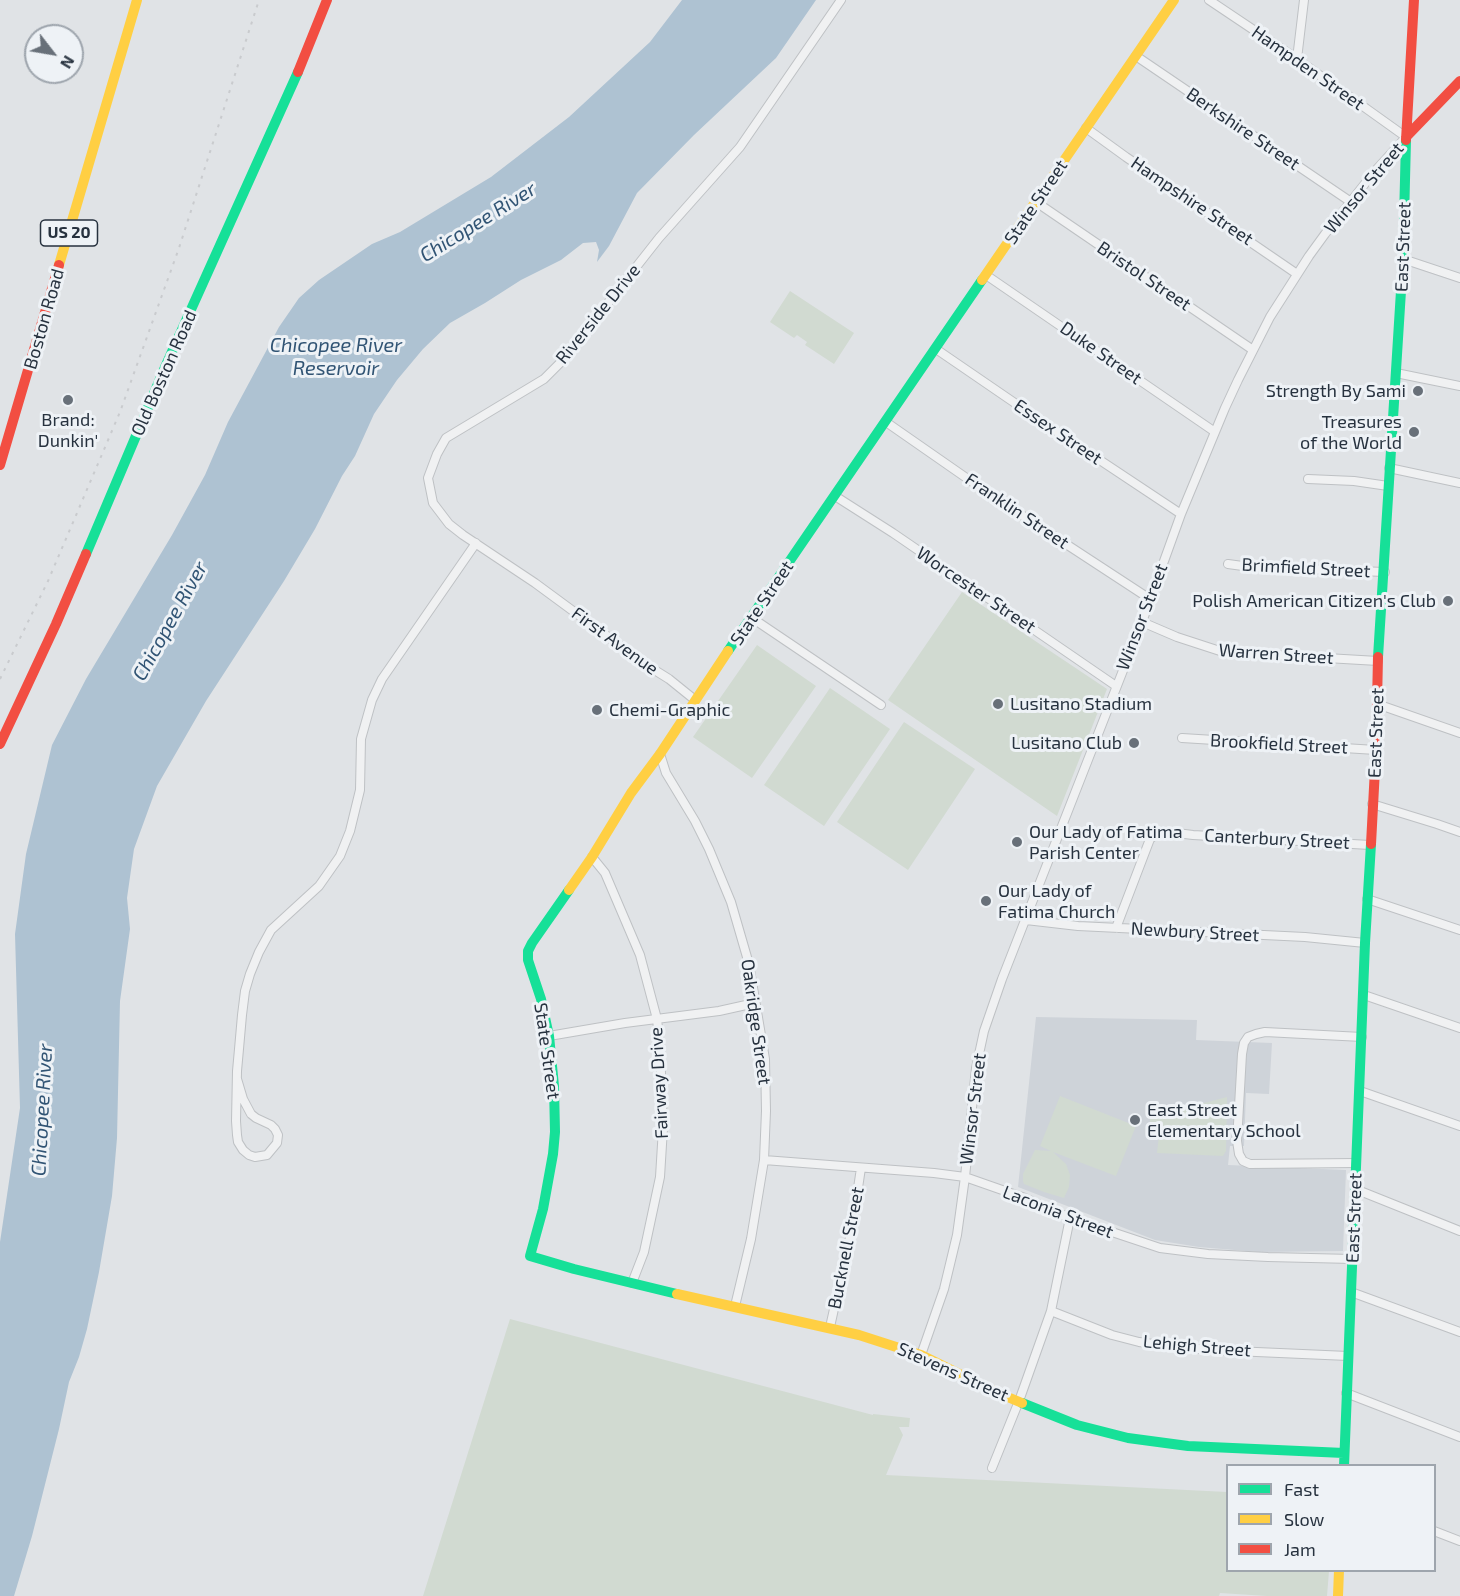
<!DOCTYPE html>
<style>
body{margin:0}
#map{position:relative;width:1460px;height:1596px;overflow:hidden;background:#e0e3e6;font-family:"Exo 2",sans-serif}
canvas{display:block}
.legend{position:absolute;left:1226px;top:1464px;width:210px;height:108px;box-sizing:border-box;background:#eef2f6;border:2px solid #9ea5ad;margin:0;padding:8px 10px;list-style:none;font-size:18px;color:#27323f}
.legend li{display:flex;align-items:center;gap:12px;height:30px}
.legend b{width:30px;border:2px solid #9ea5ad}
.north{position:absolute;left:24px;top:24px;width:60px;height:60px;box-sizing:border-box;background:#eef2f6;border:2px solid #9ea5ad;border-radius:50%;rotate:121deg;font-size:16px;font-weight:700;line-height:24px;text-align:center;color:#27323f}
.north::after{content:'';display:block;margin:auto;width:21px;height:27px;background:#687079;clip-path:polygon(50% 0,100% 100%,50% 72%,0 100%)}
</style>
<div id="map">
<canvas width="1460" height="1596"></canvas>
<ul class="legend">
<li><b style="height:8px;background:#16e098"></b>Fast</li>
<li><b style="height:8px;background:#ffcf43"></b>Slow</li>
<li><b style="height:8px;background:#f24e42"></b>Jam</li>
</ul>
<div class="north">N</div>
</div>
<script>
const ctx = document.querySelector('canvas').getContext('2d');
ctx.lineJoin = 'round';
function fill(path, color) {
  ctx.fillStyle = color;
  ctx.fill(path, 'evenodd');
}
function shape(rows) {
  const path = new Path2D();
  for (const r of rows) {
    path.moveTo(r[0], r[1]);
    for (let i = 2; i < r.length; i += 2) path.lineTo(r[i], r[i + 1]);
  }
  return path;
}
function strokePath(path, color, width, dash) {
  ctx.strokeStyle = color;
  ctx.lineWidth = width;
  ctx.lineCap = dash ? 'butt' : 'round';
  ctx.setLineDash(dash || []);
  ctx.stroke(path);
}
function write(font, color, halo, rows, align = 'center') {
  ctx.font = font + ' "Exo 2",sans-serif';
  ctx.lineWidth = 6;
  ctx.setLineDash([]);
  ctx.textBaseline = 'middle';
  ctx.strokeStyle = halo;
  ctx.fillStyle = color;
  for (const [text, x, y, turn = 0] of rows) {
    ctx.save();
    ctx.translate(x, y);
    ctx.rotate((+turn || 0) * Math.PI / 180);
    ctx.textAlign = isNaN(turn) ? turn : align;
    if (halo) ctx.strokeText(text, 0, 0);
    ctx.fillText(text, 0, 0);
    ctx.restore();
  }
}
const built = shape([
 [1036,1017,1197,1020,1196,1040,1272,1043,1269,1094,1246,1093,1244,1146,1230,1146,1228,1165,1346,1170,1343,1251,1258,1252,1199,1247,1155,1240,1018,1187]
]);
const green = shape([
 [790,291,854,333,834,364,805,345,807,342,797,335,794,338,770,322],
 [962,592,1107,689,1057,816,888,700],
 [757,645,816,686,752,778,693,737],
 [830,688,890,729,824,826,764,785],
 [904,722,975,769,908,870,837,822],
 [1060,1096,1136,1126,1116,1176,1053,1152,1066,1164,1070,1175,1069,1187,1064,1198,1044,1192,1024,1184,1023,1181,1023,1174,1035,1150,1051,1151,1040,1146],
 [1227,1097,1226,1151,1223,1156,1157,1153,1159,1135,1150,1133,1150,1117],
 [510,1319,873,1415,873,1414,910,1418,909,1427,899,1427,903,1435,886,1475,1227,1492,1228,1570,1329,1571,1327,1596,1267,1596,1220,1593,1219,1596,423,1596]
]);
const water = shape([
 [682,0,816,0,776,58,694,135,637,193,609,246,597,262,599,250,596,242,583,243,561,260,521,280,485,303,450,323,423,349,397,380,374,414,355,456,342,476,315,529,284,581,206,701,157,786,134,849,127,898,130,929,120,1001,117,1138,112,1196,99,1272,87,1329,79,1357,69,1382,59,1429,32,1536,14,1596,0,1596,0,1242,20,1108,15,934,26,854,52,745,86,679,172,535,205,475,228,422,279,327,299,298,319,280,372,244,400,232,491,177,569,117,650,42]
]);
const street = shape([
 [1136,56,1351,202],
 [1297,59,1304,0],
 [1086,128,1126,157,1297,274],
 [1036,202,1253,350],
 [1403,259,1460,278],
 [986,275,1215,432],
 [936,349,1044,423,1181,514],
 [1396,373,1460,386],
 [886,422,988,493,1150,599],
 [1389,468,1460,483],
 [1308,479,1354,481,1388,486],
 [835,496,893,533,1116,686],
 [1228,564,1250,567,1385,572],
 [752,618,881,705],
 [1142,622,1177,637,1223,652,1378,661],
 [695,700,669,679,645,664,535,583,463,535,449,524,433,503,428,478,437,454,446,438,544,379,563,360,659,238,740,147,841,0],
 [1377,704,1460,733],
 [1182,738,1376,750],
 [660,754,666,773,695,821,709,849,731,902,749,964,765,1059,766,1111,764,1160,751,1239,735,1306],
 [1372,804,1437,824,1460,832],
 [592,857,605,873,640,955,657,1019,660,1046,663,1128,660,1177,644,1252,632,1283],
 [1367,899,1460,930],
 [1026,920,1078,926,1305,937,1365,943],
 [1116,928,1150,839,1160,831,1193,835,1370,845],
 [1364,995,1460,1028],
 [549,1036,625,1023,719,1011,755,1003],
 [237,1079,243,1099,251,1114,256,1118,271,1125,275,1129,278,1135,277,1143,267,1155,255,1157,249,1155,243,1150,238,1142,237,1135,236,1121,237,1071,239,1049,242,1015,245,991,250,974,259,952,271,930,319,886,340,856,350,831,360,790,361,739,372,700,382,679,476,543],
 [1360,1091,1460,1126],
 [764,1160,934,1173,965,1177,1025,1198,1070,1218,1160,1248,1208,1254,1268,1257,1353,1259],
 [1356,1163,1250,1164,1243,1161,1239,1154,1237,1141,1242,1054,1244,1043,1248,1037,1256,1034,1265,1032,1362,1037],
 [1355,1189,1460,1231],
 [1351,1292,1460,1332],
 [1051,1311,1112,1335,1139,1342,1174,1347,1211,1350,1348,1356],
 [830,1327,852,1228,861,1168],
 [921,1355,944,1289,957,1235,965,1177,976,1068,984,1031,1002,979,1142,622,1181,514,1225,408,1238,380,1270,317,1309,256,1325,234,1375,171,1406,137,1297,59,1209,0],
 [1346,1393,1460,1437],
 [992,1468,1019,1401,1051,1311,1070,1218],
 [1434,1531,1460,1541]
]);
const fast = shape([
 [86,554,166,365,298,72],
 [728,651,982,280],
 [1378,657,1403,259,1406,140],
 [569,890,532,943,528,951,528,960,541,999,549,1036,554,1086,555,1132,553,1154,543,1209,530,1256,574,1269,677,1294],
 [1022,1403,1077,1425,1128,1438,1188,1446,1344,1453],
 [1344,1466,1365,943,1371,844]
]);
const slow = shape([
 [59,265,137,0],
 [982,280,1174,0],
 [569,890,592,857,631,793,660,754,728,651],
 [677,1294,859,1335,921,1355,998,1393,1022,1403],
 [1338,1596,1339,1570]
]);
const jam = shape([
 [298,72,327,0],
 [1406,137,1460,81],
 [1406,140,1414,0],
 [0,465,59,265],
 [0,744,56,624,86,554],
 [1371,844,1376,750,1378,657]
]);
const rail = shape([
 [0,679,48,581,120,412,179,248,259,0]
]);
const markers = [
 [1418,391,6,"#687079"],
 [68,400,6,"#687079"],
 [1414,432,6,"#687079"],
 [1448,601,6,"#687079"],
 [998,704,6,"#687079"],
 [597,710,6,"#687079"],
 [1134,743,6,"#687079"],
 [1017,842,6,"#687079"],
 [986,901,6,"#687079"],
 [1135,1120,6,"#687079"]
];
const shields = [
 [69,233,57]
];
const shieldNames = [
 ["US 20",69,233]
];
const streetNames = [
 ["Hampden Street",1308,68,35],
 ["Berkshire Street",1243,129,34],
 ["Winsor Street",1364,188,-50],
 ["Hampshire Street",1192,201,34],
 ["State Street",1036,202,-56],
 ["East Street",1403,247,-88],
 ["Bristol Street",1144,276,34],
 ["Riverside Drive",598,314,-51],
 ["Boston Road",44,319,-74],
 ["Duke Street",1101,353,35],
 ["Old Boston Road",164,373,-66],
 ["Essex Street",1058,432,34],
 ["Franklin Street",1017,511,34],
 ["Brimfield Street",1306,568,3],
 ["Worcester Street",976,590,34],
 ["State Street",762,603,-56],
 ["Winsor Street",1142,617,-69],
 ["First Avenue",615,641,36],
 ["Warren Street",1276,654,4],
 ["East Street",1376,733,-88],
 ["Brookfield Street",1279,744,3],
 ["Canterbury Street",1277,839,3],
 ["Newbury Street",1195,932,3],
 ["Oakridge Street",756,1022,82],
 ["State Street",547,1051,82],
 ["Fairway Drive",659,1083,-93],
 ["Winsor Street",973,1109,-83],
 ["Laconia Street",1058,1212,21],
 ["East Street",1354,1218,-88],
 ["Bucknell Street",846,1248,-79],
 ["Lehigh Street",1197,1346,5],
 ["Stevens Street",953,1372,24]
];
const poiNames = [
 ["Strength By Sami",1406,391,"right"],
 ["Brand:",68,420,"center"],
 ["Dunkin'",68,441,"center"],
 ["Treasures",1402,422,"right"],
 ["of the World",1402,443,"right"],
 ["Polish American Citizen's Club",1436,601,"right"],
 ["Lusitano Stadium",1010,704],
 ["Chemi-Graphic",609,710],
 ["Lusitano Club",1122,743,"right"],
 ["Our Lady of Fatima",1029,832],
 ["Parish Center",1029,853],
 ["Our Lady of",998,891],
 ["Fatima Church",998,912],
 ["East Street",1147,1110],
 ["Elementary School",1147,1131]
];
const waterNames = [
 ["Chicopee River",478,222,-32],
 ["Chicopee River",336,345],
 ["Reservoir",336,368],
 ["Chicopee River",170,621,-61],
 ["Chicopee River",42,1110,-87]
];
fill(built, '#ced3d9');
fill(green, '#d1dad1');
fill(water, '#aec2d2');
strokePath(street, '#bec1c4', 10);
strokePath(street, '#f0f1f2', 8);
strokePath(fast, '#16e098', 10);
strokePath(slow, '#ffcf43', 10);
strokePath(jam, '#f24e42', 10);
strokePath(rail, '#c9cbce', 2, [3, 6]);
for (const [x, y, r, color] of markers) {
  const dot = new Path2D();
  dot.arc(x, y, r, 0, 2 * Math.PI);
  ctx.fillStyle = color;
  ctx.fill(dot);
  strokePath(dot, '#eef2f6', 2);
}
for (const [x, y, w] of shields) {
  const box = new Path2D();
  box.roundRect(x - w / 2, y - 13, w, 26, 4.5);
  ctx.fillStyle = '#eef2f6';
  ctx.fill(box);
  strokePath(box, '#27323f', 1.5);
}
write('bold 16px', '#27323f', null, shieldNames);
write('18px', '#27323f', '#eef2f6', streetNames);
write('18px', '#27323f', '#eef2f6', poiNames, 'left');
write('italic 20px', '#315474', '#eef2f6', waterNames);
</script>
